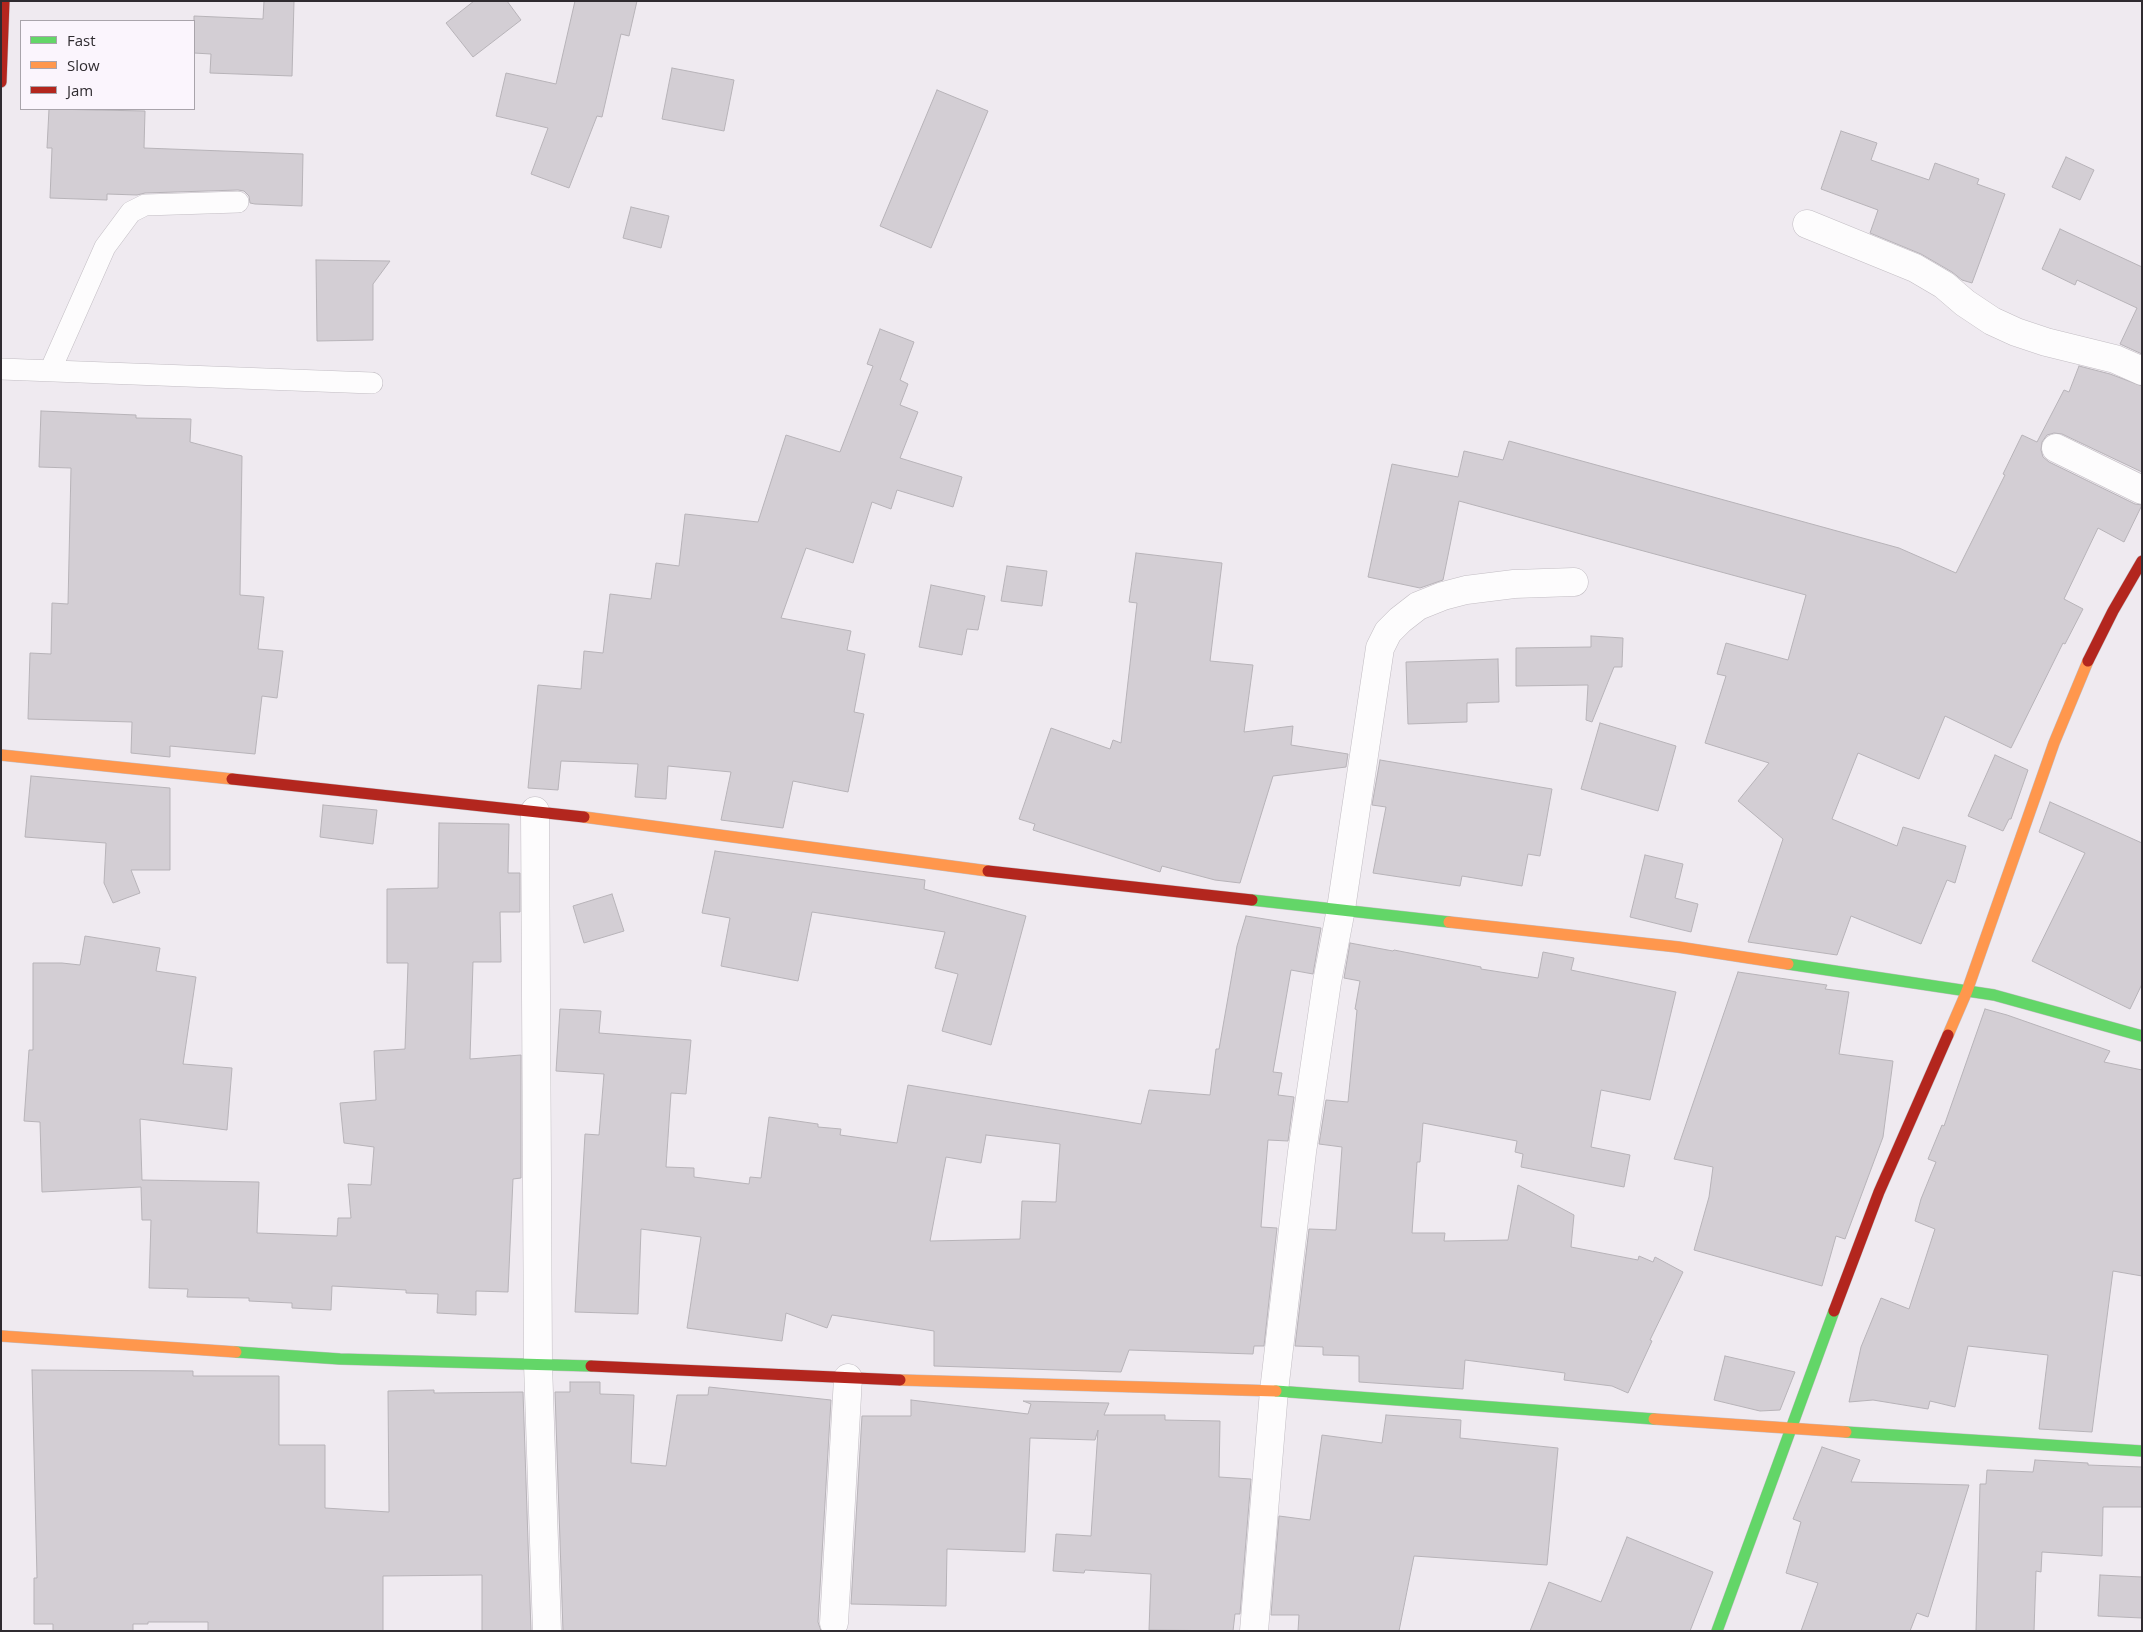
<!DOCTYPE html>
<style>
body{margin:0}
#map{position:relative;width:2143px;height:1632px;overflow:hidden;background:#efeaf0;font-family:"Open Sans",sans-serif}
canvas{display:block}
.frame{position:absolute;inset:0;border:2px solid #2f2b30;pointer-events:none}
.legend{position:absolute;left:20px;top:20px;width:175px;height:90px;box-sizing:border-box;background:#fbf5fd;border:1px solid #a9a4ab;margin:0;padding:6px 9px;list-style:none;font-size:15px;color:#2f2b30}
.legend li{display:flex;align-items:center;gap:10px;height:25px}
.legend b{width:25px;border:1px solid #a9a4ab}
</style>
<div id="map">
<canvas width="2143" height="1632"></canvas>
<div class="frame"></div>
<ul class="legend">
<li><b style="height:6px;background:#63d668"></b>Fast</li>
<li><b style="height:6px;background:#ff974d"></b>Slow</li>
<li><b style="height:6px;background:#b3261e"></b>Jam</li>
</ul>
</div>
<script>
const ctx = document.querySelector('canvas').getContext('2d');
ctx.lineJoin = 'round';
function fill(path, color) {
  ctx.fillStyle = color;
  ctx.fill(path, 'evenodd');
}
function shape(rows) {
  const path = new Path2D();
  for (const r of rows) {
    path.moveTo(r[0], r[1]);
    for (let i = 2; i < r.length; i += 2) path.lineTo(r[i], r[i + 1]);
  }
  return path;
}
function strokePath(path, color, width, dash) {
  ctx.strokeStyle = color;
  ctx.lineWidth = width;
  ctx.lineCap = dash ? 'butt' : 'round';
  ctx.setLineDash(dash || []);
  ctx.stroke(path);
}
const building = shape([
 [264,1,294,1,292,76,210,73,211,54,194,53,194,16,263,19,264,1],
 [474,1,507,1,521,20,473,57,446,23,474,1],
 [575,1,637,1,629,36,621,34,602,117,597,116,569,188,531,174,548,128,496,116,506,73,556,84,575,1],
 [672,68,734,80,724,131,662,119,672,68],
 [937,90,988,111,931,248,880,226,937,90],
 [49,109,145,111,144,148,303,154,302,206,255,204,250,203,249,196,244,191,238,190,145,193,137,195,107,194,107,200,50,198,52,148,47,148,49,109],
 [1841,131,1877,143,1871,160,1929,180,1935,163,1979,179,1977,184,2005,194,1972,283,1962,280,1952,272,1921,254,1870,233,1878,210,1821,189,1841,131],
 [2066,157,2094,170,2080,200,2052,187,2066,157],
 [631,207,669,216,661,248,623,238,631,207],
 [2060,229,2142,267,2142,354,2120,344,2137,308,2077,280,2075,285,2042,269,2060,229],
 [316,260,390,261,373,284,373,340,317,341,316,260],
 [880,329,914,342,900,380,908,384,900,405,918,412,900,458,962,477,953,507,897,490,891,509,872,502,853,563,806,548,781,618,851,631,847,650,865,654,854,712,864,714,848,792,793,781,783,828,721,820,731,772,668,766,666,799,635,797,638,764,561,761,558,790,528,788,538,685,581,689,584,651,603,653,610,594,651,599,656,563,679,566,685,514,758,522,786,435,840,452,873,366,867,364,880,329],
 [2079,366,2110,374,2142,386,2142,472,2062,434,2054,433,2047,435,2042,442,2041,450,2043,457,2049,462,2135,504,2142,505,2124,542,2098,528,2064,599,2083,609,2065,644,2063,643,2011,748,1945,716,1919,779,1858,753,1832,819,1897,846,1903,827,1966,846,1955,883,1947,880,1921,944,1851,916,1837,955,1748,942,1783,839,1738,801,1769,763,1705,743,1726,676,1717,674,1726,643,1788,660,1806,595,1459,501,1443,580,1420,588,1368,577,1392,464,1458,477,1464,451,1503,460,1509,441,1899,548,1956,573,2005,475,2003,474,2022,435,2037,442,2064,390,2069,392,2079,366],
 [41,411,136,415,136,418,191,419,190,442,242,456,240,595,264,597,258,649,283,651,277,698,262,696,255,754,170,746,170,757,131,753,132,722,28,719,30,653,51,654,52,603,68,604,71,468,39,467,41,411],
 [1136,553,1222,563,1210,661,1253,665,1244,732,1293,726,1291,745,1348,754,1346,767,1273,776,1240,883,1215,880,1162,866,1160,872,1033,830,1035,824,1019,819,1051,728,1110,749,1113,740,1121,743,1137,603,1129,602,1136,553],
 [1007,566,1047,571,1042,606,1001,601,1007,566],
 [931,585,985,596,978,630,967,629,962,655,919,647,931,585],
 [1591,636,1623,638,1622,667,1614,667,1592,722,1586,720,1588,685,1516,686,1516,648,1591,647,1591,636],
 [1498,659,1499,702,1467,703,1467,722,1408,724,1406,662,1498,659],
 [1600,723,1676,746,1658,811,1581,789,1600,723],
 [1995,755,2028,770,2011,819,2009,819,2003,831,1968,816,1995,755],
 [1380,760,1552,789,1540,856,1528,854,1522,886,1462,876,1460,886,1373,873,1386,807,1372,805,1380,760],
 [31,776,170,788,170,870,131,870,140,893,113,903,104,883,106,843,25,837,31,776],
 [2050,802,2142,843,2142,984,2130,1009,2032,961,2085,853,2039,832,2050,802],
 [323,805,377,810,373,844,320,837,323,805],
 [439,823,509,824,508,873,520,873,520,912,500,912,501,962,473,962,470,1059,521,1055,521,1178,513,1179,508,1292,476,1291,476,1315,437,1313,438,1294,406,1293,406,1290,332,1286,331,1310,292,1308,292,1303,249,1301,249,1298,187,1297,188,1289,149,1288,151,1220,142,1220,141,1187,42,1192,40,1122,24,1121,29,1050,33,1050,33,963,62,963,80,965,85,936,160,948,156,971,196,977,183,1064,232,1068,227,1130,140,1119,142,1180,259,1182,257,1233,337,1236,338,1218,351,1218,348,1184,371,1185,374,1147,344,1143,340,1103,376,1100,374,1051,405,1049,408,963,387,963,387,889,438,888,439,823],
 [715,851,925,880,924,889,1026,916,991,1045,942,1031,958,974,935,968,945,932,812,912,798,981,721,966,730,918,702,913,715,851],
 [1645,855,1683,864,1675,898,1698,904,1691,932,1630,917,1645,855],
 [612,894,624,931,584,943,573,906,612,894],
 [1246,916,1321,928,1313,974,1291,970,1273,1072,1282,1073,1278,1095,1294,1097,1288,1141,1268,1140,1261,1227,1277,1228,1264,1346,1254,1346,1253,1354,1129,1350,1121,1372,934,1366,934,1331,832,1315,827,1328,786,1313,782,1341,687,1328,701,1237,641,1229,638,1314,575,1312,585,1134,599,1135,604,1074,556,1071,560,1009,601,1011,599,1033,691,1040,686,1094,671,1093,666,1167,694,1168,694,1177,749,1184,750,1177,761,1178,769,1117,818,1124,818,1127,841,1129,840,1135,897,1143,908,1085,1141,1124,1149,1090,1210,1095,1216,1049,1219,1049,1237,946,1246,916],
 [986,1135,1060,1144,1056,1202,1022,1201,1020,1239,930,1241,946,1157,981,1163,986,1135],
 [1350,943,1393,951,1394,950,1481,967,1481,969,1538,978,1543,952,1574,958,1571,970,1676,992,1650,1100,1601,1090,1591,1147,1630,1155,1624,1187,1521,1167,1523,1154,1515,1152,1517,1141,1423,1123,1420,1162,1417,1162,1412,1233,1445,1233,1444,1241,1508,1240,1518,1185,1574,1215,1571,1247,1638,1260,1639,1256,1653,1262,1655,1257,1683,1272,1650,1340,1652,1341,1628,1393,1612,1386,1564,1380,1565,1373,1465,1360,1463,1389,1359,1382,1359,1356,1323,1355,1323,1347,1295,1346,1309,1229,1336,1230,1342,1147,1319,1144,1326,1100,1348,1102,1357,1010,1355,1009,1360,981,1344,978,1350,943],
 [1738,972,1827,985,1825,989,1849,992,1839,1054,1893,1061,1883,1137,1845,1239,1836,1236,1822,1286,1694,1250,1709,1197,1713,1167,1674,1159,1738,972],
 [1985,1009,2007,1015,2110,1051,2104,1062,2142,1070,2142,1276,2113,1271,2092,1432,2039,1429,2048,1355,1968,1346,1955,1407,1930,1401,1928,1409,1873,1400,1849,1402,1861,1347,1881,1298,1909,1309,1935,1229,1915,1221,1921,1199,1936,1162,1928,1159,1942,1125,1944,1126,1985,1009],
 [1725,1356,1795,1372,1780,1410,1760,1411,1714,1400,1725,1356],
 [32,1370,193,1371,193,1376,279,1376,279,1445,325,1445,325,1508,389,1512,388,1391,434,1390,434,1393,523,1392,531,1631,482,1631,482,1575,383,1576,383,1631,208,1631,208,1622,148,1622,148,1624,133,1624,133,1631,53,1631,53,1624,34,1624,34,1578,37,1578,32,1370],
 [570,1382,600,1382,600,1394,634,1395,631,1463,666,1466,677,1395,708,1395,709,1387,831,1400,818,1622,821,1631,563,1631,555,1392,570,1392,570,1382],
 [911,1400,1028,1414,1031,1404,1023,1401,1109,1403,1104,1415,1165,1415,1165,1420,1220,1421,1219,1477,1251,1479,1240,1614,1235,1614,1233,1631,1149,1630,1151,1574,1085,1570,1084,1573,1053,1571,1056,1534,1091,1536,1098,1430,1095,1440,1030,1438,1025,1552,947,1549,946,1606,851,1604,862,1416,911,1416,911,1400],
 [1386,1415,1461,1420,1460,1438,1558,1448,1547,1565,1414,1556,1399,1631,1298,1631,1299,1615,1271,1615,1279,1516,1310,1520,1322,1435,1382,1443,1386,1415],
 [1822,1447,1860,1460,1851,1482,1969,1485,1928,1617,1917,1613,1910,1631,1801,1631,1818,1583,1786,1573,1801,1522,1793,1519,1822,1447],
 [2035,1460,2088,1463,2088,1465,2142,1467,2142,1507,2103,1507,2102,1556,2042,1552,2041,1572,2036,1571,2034,1631,1976,1631,1980,1484,1986,1484,1987,1470,2033,1472,2035,1460],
 [1627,1537,1713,1572,1690,1631,1530,1631,1549,1582,1601,1602,1627,1537],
 [2100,1575,2142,1577,2142,1618,2098,1616,2100,1575]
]);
const lane = shape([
 [1,369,372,383],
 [50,371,105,247,131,212,145,205,238,202]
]);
const street = shape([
 [1807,224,1915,268,1944,285,1965,303,1992,321,2016,332,2046,342,2115,359,2142,371],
 [2056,448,2142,490],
 [535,811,538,1364,547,1631],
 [834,1623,848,1378],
 [1254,1631,1274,1391,1302,1152,1327,982,1341,909,1380,648,1388,632,1400,620,1418,606,1443,596,1466,590,1514,584,1574,582]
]);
const fast = shape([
 [1252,900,1449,922],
 [1788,964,1994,995,2142,1036],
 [236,1352,340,1359,591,1366],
 [1276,1391,1654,1419],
 [1846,1432,2142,1451],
 [1717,1631,1834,1311]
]);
const slow = shape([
 [1,755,232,779],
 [584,817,988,871],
 [1449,922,1678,947,1788,964],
 [1948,1035,1967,991,2054,743,2088,661],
 [1,1336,236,1352],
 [900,1380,1276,1391],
 [1654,1419,1846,1432]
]);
const jam = shape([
 [1,82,4,1],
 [2088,661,2113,611,2142,561],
 [232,779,584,817],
 [988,871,1252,900],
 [1834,1311,1879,1192,1948,1035],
 [591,1366,900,1380]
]);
fill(building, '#d3ced4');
strokePath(building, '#b7b3b8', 1);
strokePath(lane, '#c2bdc3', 22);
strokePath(street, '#c2bdc3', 29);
strokePath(fast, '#c2bdc3', 12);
strokePath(slow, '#c2bdc3', 12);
strokePath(jam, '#c2bdc3', 12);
strokePath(lane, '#fdfcfd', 21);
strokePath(street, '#fdfcfd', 28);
strokePath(fast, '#63d668', 11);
strokePath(slow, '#ff974d', 11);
strokePath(jam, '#b3261e', 11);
</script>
